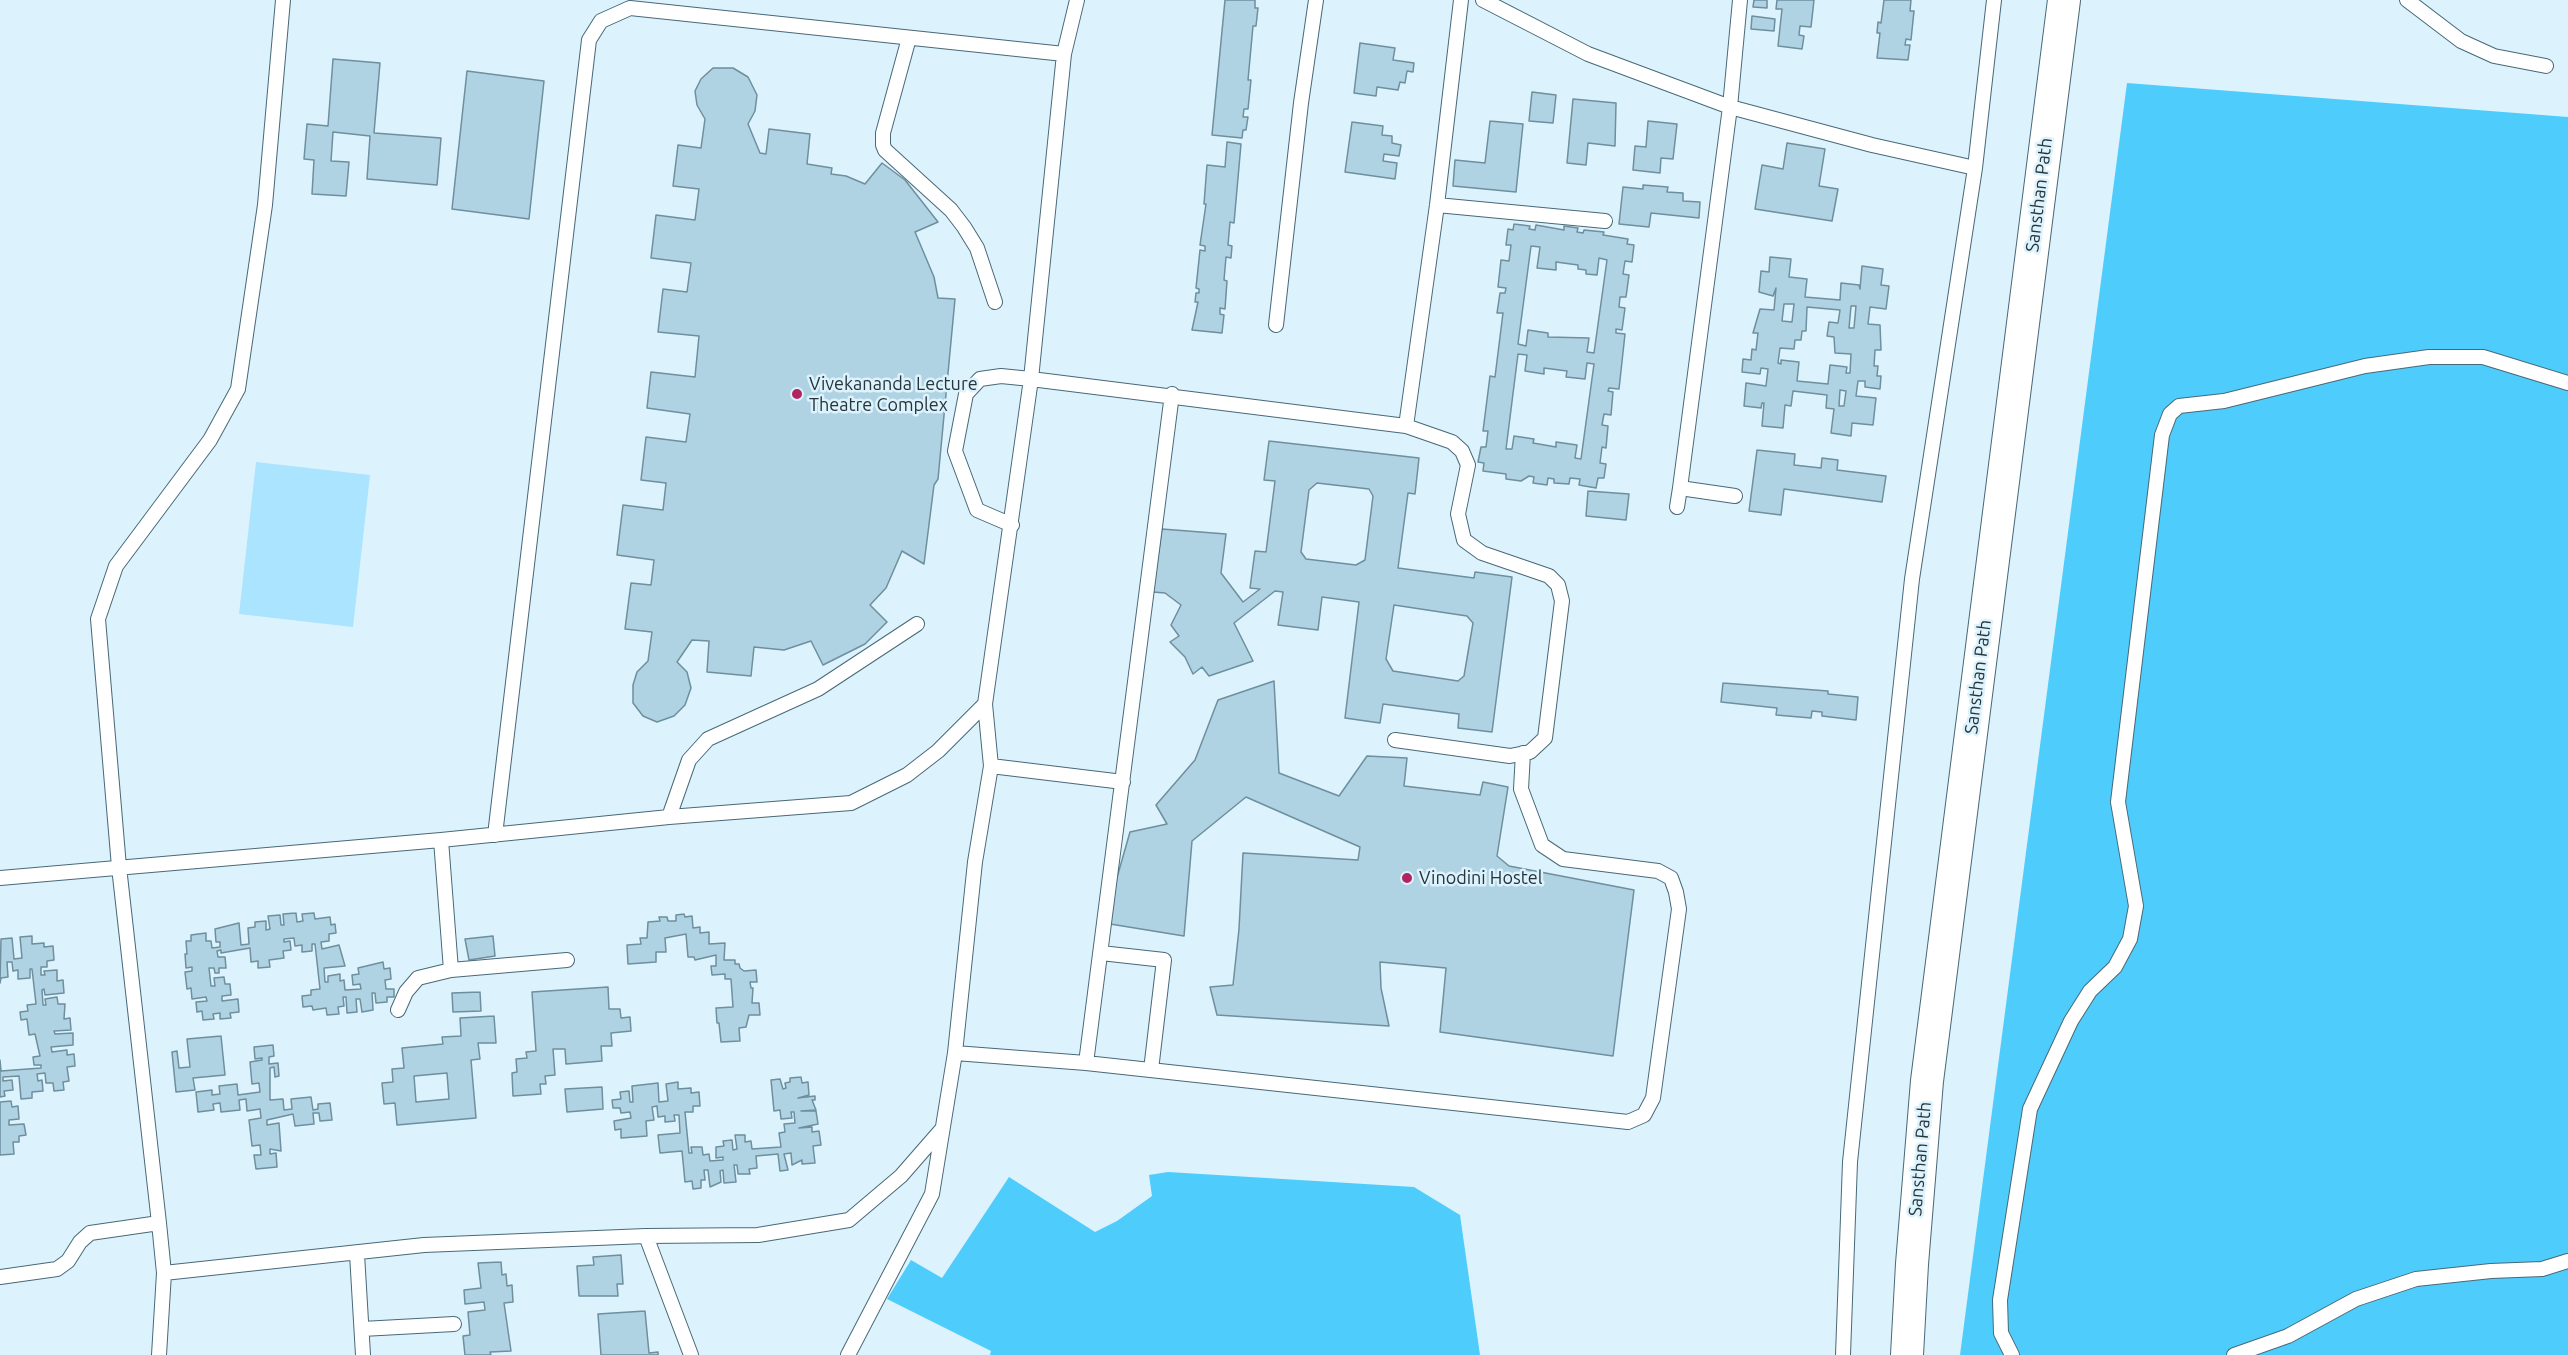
<!DOCTYPE html>
<style>
body{margin:0}
canvas{display:block;background:#dcf2fc}
</style>
<canvas width="2568" height="1355"></canvas>
<script>
const ctx = document.querySelector('canvas').getContext('2d');
ctx.lineJoin = 'round';
function fill(path, color) {
  ctx.fillStyle = color;
  ctx.fill(path, 'evenodd');
}
function shape(rows) {
  const path = new Path2D();
  for (const r of rows) {
    path.moveTo(r[0], r[1]);
    for (let i = 2; i < r.length; i += 2) path.lineTo(r[i], r[i + 1]);
  }
  return path;
}
function strokePath(path, color, width, dash) {
  ctx.strokeStyle = color;
  ctx.lineWidth = width;
  ctx.lineCap = dash ? 'butt' : 'round';
  ctx.setLineDash(dash || []);
  ctx.stroke(path);
}
function write(font, color, halo, rows, align = 'center') {
  ctx.font = font + ' Ubuntu,sans-serif';
  ctx.lineWidth = 5;
  ctx.setLineDash([]);
  ctx.textBaseline = 'middle';
  ctx.strokeStyle = halo;
  ctx.fillStyle = color;
  for (const [text, x, y, turn = 0] of rows) {
    ctx.save();
    ctx.translate(x, y);
    ctx.rotate((+turn || 0) * Math.PI / 180);
    ctx.textAlign = isNaN(turn) ? turn : align;
    if (halo) ctx.strokeText(text, 0, 0);
    ctx.fillText(text, 0, 0);
    ctx.restore();
  }
}
const green = shape([
 [256,462,370,475,353,627,239,614]
]);
const forest = shape([
 [2127,83,2568,117,2568,1355,1960,1355],
 [1168,1172,1414,1187,1460,1215,1480,1355,990,1355,991,1351,887,1299,911,1260,942,1278,1009,1177,1095,1232,1117,1221,1152,1196,1149,1175]
]);
const building = shape([
 [1225,0,1255,0,1255,8,1258,8,1256,26,1253,26,1248,80,1251,80,1248,109,1244,109,1243,117,1248,117,1246,130,1243,130,1242,138,1212,135,1225,0],
 [1754,0,1767,0,1767,8,1753,7,1754,0],
 [1777,0,1814,0,1811,27,1800,26,1799,35,1804,36,1802,49,1778,46,1782,9,1776,9,1777,0],
 [1884,0,1911,0,1910,11,1914,11,1911,40,1906,39,1905,45,1910,45,1908,60,1877,58,1880,33,1877,33,1878,22,1881,23,1884,0],
 [1752,16,1775,19,1774,31,1751,29,1752,16],
 [1360,43,1395,48,1393,60,1414,63,1413,72,1407,71,1405,83,1400,82,1398,90,1377,87,1376,96,1354,93,1360,43],
 [333,59,380,63,374,133,441,138,437,185,367,179,370,136,333,132,331,161,349,162,346,196,312,194,314,160,304,159,307,124,328,126,333,59],
 [713,68,733,68,748,77,757,95,755,111,748,124,760,153,766,154,769,129,810,134,807,164,832,168,831,174,846,176,865,184,882,163,905,180,938,222,915,232,934,277,938,298,955,299,938,479,934,485,924,564,902,551,886,588,870,605,887,622,865,644,823,665,811,641,784,650,754,647,751,676,707,672,709,641,692,640,677,662,687,672,691,688,685,705,674,716,657,722,643,716,633,703,633,685,637,672,648,661,652,632,625,629,631,583,651,585,654,560,617,555,623,505,663,510,666,483,641,480,646,437,686,442,690,414,647,408,651,372,695,377,699,336,658,332,663,289,687,292,691,263,651,258,656,215,695,220,699,189,673,186,678,145,701,148,705,119,697,105,695,91,701,79,713,68],
 [467,71,544,81,529,219,452,209,467,71],
 [1532,92,1556,95,1553,123,1529,121,1532,92],
 [1573,99,1616,103,1615,146,1588,143,1586,165,1567,163,1573,99],
 [1490,121,1523,124,1516,192,1453,186,1455,160,1485,163,1490,121],
 [1648,121,1677,124,1673,159,1661,158,1660,173,1633,170,1635,146,1646,147,1648,121],
 [1352,122,1383,126,1382,135,1392,136,1392,143,1401,145,1399,156,1384,154,1383,161,1397,163,1395,179,1345,172,1352,122],
 [1227,142,1241,144,1234,223,1230,222,1228,245,1232,246,1231,258,1226,257,1224,280,1227,281,1225,309,1220,308,1220,314,1224,315,1222,333,1192,330,1198,302,1195,302,1196,293,1199,293,1199,289,1196,288,1200,250,1205,251,1205,246,1200,245,1206,204,1204,204,1207,165,1225,167,1227,142],
 [1787,143,1825,149,1819,186,1838,189,1832,221,1755,209,1762,165,1783,169,1787,143],
 [1643,185,1668,187,1667,192,1683,193,1683,201,1700,202,1699,218,1651,213,1649,227,1619,224,1623,187,1643,189,1643,185],
 [1514,224,1530,226,1529,229,1535,230,1536,225,1564,230,1564,226,1578,228,1577,232,1583,233,1584,230,1604,232,1603,235,1628,239,1627,244,1634,245,1632,262,1625,261,1623,274,1629,275,1626,297,1620,297,1619,307,1625,308,1622,330,1616,329,1616,333,1625,334,1619,389,1609,388,1608,391,1613,392,1611,415,1604,414,1602,425,1608,426,1606,448,1602,447,1600,463,1606,464,1604,478,1598,478,1596,488,1579,485,1580,479,1570,478,1569,484,1554,483,1554,479,1548,478,1547,485,1533,483,1534,477,1529,476,1521,481,1506,479,1506,474,1483,471,1484,463,1478,462,1481,447,1486,447,1488,431,1483,431,1490,376,1495,377,1503,313,1497,313,1500,293,1505,293,1506,288,1498,287,1501,260,1509,261,1511,245,1506,245,1508,229,1513,230,1514,224],
 [1531,246,1540,247,1537,268,1556,270,1556,262,1578,265,1578,269,1586,270,1586,274,1597,275,1599,258,1607,260,1594,353,1587,352,1589,338,1548,337,1548,333,1528,330,1526,346,1518,344,1531,246],
 [1518,354,1527,355,1525,371,1544,374,1544,368,1567,371,1566,377,1585,379,1587,363,1594,364,1581,459,1575,458,1577,445,1556,442,1556,447,1533,443,1534,439,1514,436,1512,449,1506,449,1518,354],
 [1770,257,1791,259,1789,277,1807,279,1805,297,1840,300,1841,283,1859,285,1860,289,1862,266,1883,269,1881,285,1889,286,1886,309,1870,307,1868,324,1880,325,1881,350,1875,350,1874,366,1878,366,1877,376,1881,376,1880,389,1865,387,1865,381,1858,381,1856,396,1876,398,1873,425,1852,423,1851,436,1831,433,1834,409,1826,408,1827,395,1793,391,1791,406,1785,405,1783,428,1762,426,1764,403,1762,403,1761,408,1744,406,1746,383,1766,386,1768,369,1761,368,1760,374,1742,372,1743,359,1751,360,1752,349,1756,350,1758,333,1753,333,1760,309,1774,310,1776,288,1773,296,1759,292,1761,271,1769,272,1770,257],
 [1784,304,1794,304,1792,322,1782,321,1784,304],
 [1851,306,1856,306,1854,328,1849,328,1851,306],
 [1807,307,1840,310,1838,323,1829,322,1827,336,1834,337,1835,353,1851,354,1850,373,1846,373,1847,367,1830,365,1828,384,1797,381,1799,362,1781,360,1781,364,1778,363,1780,348,1794,349,1795,340,1801,340,1802,331,1806,331,1807,307],
 [1840,390,1846,391,1844,406,1839,406,1840,390],
 [1269,441,1419,458,1415,494,1408,493,1398,568,1474,578,1475,572,1512,577,1492,732,1458,728,1459,714,1383,704,1380,723,1345,718,1359,602,1322,597,1318,630,1278,625,1283,592,1275,591,1234,623,1253,661,1209,676,1202,667,1193,674,1185,657,1170,642,1179,636,1171,625,1181,605,1165,593,1153,592,1162,529,1226,534,1221,573,1243,602,1260,589,1250,588,1255,551,1266,552,1275,481,1264,480,1269,441],
 [1317,483,1369,489,1373,496,1365,560,1356,565,1306,559,1301,552,1309,490,1317,483],
 [1394,605,1467,616,1473,623,1464,676,1458,681,1393,671,1386,659,1394,605],
 [1757,450,1795,454,1794,465,1821,468,1822,458,1838,460,1837,470,1886,476,1882,502,1784,489,1781,515,1749,511,1757,450],
 [1588,491,1629,494,1626,520,1586,516,1588,491],
 [1274,681,1279,773,1339,796,1367,756,1407,758,1404,786,1480,795,1483,782,1508,787,1497,856,1509,866,1634,890,1613,1056,1440,1032,1446,968,1380,962,1381,988,1389,1026,1217,1015,1210,987,1233,985,1239,929,1243,853,1358,860,1360,847,1246,797,1192,841,1184,936,1104,923,1130,832,1167,824,1156,805,1195,760,1218,700,1274,681],
 [1723,683,1828,691,1828,694,1858,697,1856,720,1822,716,1822,712,1812,711,1811,718,1776,715,1777,708,1721,702,1723,683],
 [296,913,297,922,303,921,302,914,314,913,315,919,330,917,331,925,335,924,336,933,329,934,329,941,321,942,322,949,339,945,345,966,324,968,325,982,328,982,328,976,340,974,340,981,344,980,345,990,361,989,360,984,353,985,352,975,359,974,358,968,383,962,384,969,390,968,391,979,385,980,386,989,394,989,394,997,387,997,387,1002,376,1003,375,993,372,993,373,1010,362,1012,360,999,356,999,357,1012,347,1013,346,997,343,997,344,1006,338,1007,339,1014,327,1015,326,1008,313,1010,312,1006,303,1007,302,996,311,995,311,990,320,989,315,944,312,944,312,951,302,952,302,945,295,946,294,938,284,939,284,942,290,941,291,950,283,951,284,958,269,960,270,967,258,968,258,961,251,962,250,948,221,953,221,950,217,951,218,957,225,957,226,968,219,968,219,973,215,973,214,968,209,968,211,986,215,986,214,978,224,977,225,984,230,984,231,995,222,996,222,1001,238,999,239,1012,230,1013,231,1018,220,1019,220,1013,213,1014,214,1019,203,1020,202,1011,197,1012,196,1002,207,1001,206,997,192,999,191,988,187,989,185,972,192,971,192,967,186,968,185,954,187,954,186,941,191,941,191,935,206,933,206,941,211,941,212,948,220,947,220,942,216,942,215,929,239,923,241,945,249,944,248,928,255,927,255,922,266,921,266,930,270,929,268,916,280,915,281,925,284,925,283,914,296,913],
 [684,914,685,917,692,916,693,928,700,927,700,933,709,932,709,944,725,943,724,960,735,960,735,964,739,964,740,968,744,971,756,970,757,982,750,982,751,988,753,988,752,1003,759,1003,760,1015,749,1015,746,1027,739,1028,740,1041,721,1042,719,1023,717,1023,716,1008,733,1007,731,979,725,979,725,974,712,975,711,966,716,966,716,955,695,960,694,957,688,957,686,934,665,938,666,952,656,952,656,962,628,964,627,945,641,944,640,938,647,938,648,922,660,921,659,917,667,917,668,921,676,921,676,915,684,914],
 [32,936,32,944,44,943,44,947,53,946,54,960,47,961,47,967,41,967,41,975,45,975,44,971,57,970,57,981,63,980,64,993,45,995,44,989,42,990,43,1005,46,1005,45,999,57,997,58,1004,65,1004,64,1019,70,1018,71,1030,54,1031,55,1034,73,1033,73,1045,51,1047,52,1052,67,1050,67,1055,74,1054,75,1066,67,1067,69,1081,63,1082,64,1090,54,1091,53,1083,46,1083,45,1073,37,1074,38,1081,42,1080,43,1091,32,1092,32,1098,21,1099,19,1076,3,1077,3,1081,12,1080,13,1090,4,1091,5,1096,0,1097,0,1060,1,1071,41,1068,41,1065,34,1065,33,1057,40,1056,35,1034,29,1035,27,1019,21,1020,20,1012,28,1011,27,1005,36,1004,32,969,30,969,30,978,18,979,18,970,13,971,12,962,7,962,8,977,1,978,0,983,1,939,12,938,14,959,22,958,20,937,32,936],
 [493,936,495,956,469,960,465,939,493,936],
 [608,987,609,1009,620,1009,621,1018,630,1017,631,1031,611,1033,612,1046,601,1046,602,1061,566,1064,565,1049,553,1049,555,1075,545,1076,546,1084,540,1084,541,1094,513,1096,512,1073,517,1072,516,1059,527,1058,526,1052,536,1051,532,992,608,987],
 [480,992,481,1011,453,1012,452,993,480,992],
 [494,1016,496,1043,478,1043,480,1059,471,1060,476,1118,397,1125,395,1103,384,1104,382,1083,393,1082,392,1069,404,1068,402,1048,443,1044,442,1037,461,1036,460,1018,494,1016],
 [447,1073,449,1099,416,1102,414,1076,447,1073],
 [221,1036,225,1075,193,1078,195,1090,176,1092,172,1052,177,1051,179,1068,190,1067,187,1039,221,1036],
 [273,1045,274,1056,269,1057,269,1064,278,1063,279,1076,275,1077,274,1067,270,1068,270,1100,283,1099,284,1110,292,1109,291,1099,311,1097,313,1110,318,1109,318,1104,330,1103,332,1120,320,1121,319,1113,313,1113,314,1124,295,1126,293,1114,267,1120,267,1125,279,1123,281,1151,270,1149,270,1154,276,1153,277,1167,256,1169,254,1155,261,1155,260,1145,252,1146,249,1120,261,1118,260,1109,247,1111,246,1099,239,1100,240,1110,221,1112,220,1103,213,1104,214,1110,198,1112,196,1092,212,1090,212,1095,220,1094,219,1086,237,1084,238,1095,260,1092,259,1083,252,1084,250,1062,262,1060,262,1058,255,1059,254,1047,273,1045],
 [801,1077,802,1083,808,1082,809,1095,798,1098,815,1096,815,1100,812,1100,816,1110,801,1111,816,1111,818,1124,799,1128,812,1127,812,1132,819,1131,821,1145,813,1146,815,1163,802,1164,802,1160,792,1165,791,1153,784,1154,788,1170,780,1171,778,1154,756,1156,757,1168,749,1169,750,1174,738,1174,737,1165,734,1165,736,1182,724,1183,723,1170,720,1171,721,1182,710,1187,708,1170,704,1170,705,1180,701,1180,701,1188,693,1189,692,1181,685,1182,682,1151,660,1153,658,1135,680,1133,679,1115,674,1115,675,1121,665,1122,665,1116,658,1117,657,1106,652,1107,654,1120,646,1121,647,1136,621,1138,621,1129,615,1130,614,1121,631,1118,630,1112,621,1113,620,1108,613,1108,612,1100,621,1099,620,1092,629,1091,630,1102,633,1102,632,1086,658,1083,659,1102,668,1101,666,1084,678,1082,678,1089,691,1088,691,1093,699,1092,700,1106,693,1106,693,1112,685,1112,689,1153,692,1153,691,1147,702,1147,703,1155,709,1154,710,1161,723,1160,723,1157,716,1158,716,1147,724,1146,723,1141,732,1140,733,1150,737,1149,735,1135,745,1135,745,1142,751,1141,752,1149,781,1147,779,1133,785,1132,784,1124,795,1123,794,1112,791,1112,792,1118,781,1119,780,1110,774,1111,771,1080,780,1079,783,1089,786,1088,785,1083,790,1082,790,1078,801,1077],
 [602,1087,603,1109,567,1112,565,1089,602,1087],
 [11,1101,12,1107,18,1106,19,1119,9,1120,9,1125,24,1124,26,1135,19,1136,19,1142,13,1142,14,1154,0,1155,0,1102,11,1101],
 [621,1255,623,1284,617,1284,618,1296,579,1296,577,1266,594,1265,593,1257,621,1255],
 [501,1262,502,1275,506,1274,507,1286,512,1285,513,1302,504,1303,511,1351,490,1352,491,1355,465,1355,463,1336,470,1335,468,1312,485,1310,484,1302,465,1304,464,1290,481,1288,478,1263,501,1262],
 [645,1311,649,1353,658,1352,658,1355,601,1355,598,1314,645,1311]
]);
const service = shape([
 [1483,0,1588,54,1730,107,1872,145,1975,168],
 [2407,0,2461,41,2494,56,2546,66],
 [909,38,883,133,883,145,885,150,951,210,964,227,977,248,995,302],
 [1437,205,1605,221],
 [1276,325,1301,103,1316,0],
 [1406,426,1437,205,1461,0],
 [1735,496,1680,488,1730,107,1740,0],
 [1677,507,1680,488],
 [1012,525,977,510,955,451,966,394,980,379,1001,376,1031,379,1406,426,1452,442,1462,451,1468,465,1458,514,1464,540,1482,553,1549,576,1558,585,1562,601,1545,738,1530,752,1510,756,1395,740],
 [991,766,1123,782],
 [669,817,689,760,708,739,818,689,917,624],
 [495,835,589,40,601,21,630,8,1064,54],
 [0,878,441,840,669,817,851,803,907,775,938,751,985,704],
 [1101,953,1164,960,1151,1070],
 [451,970,567,960],
 [398,1010,406,992,418,978,451,970,441,840],
 [955,1053,1086,1063,1628,1122,1644,1115,1653,1098,1679,909,1676,892,1671,878,1658,871,1563,859,1542,845,1521,789,1523,753],
 [1086,1063,1172,394],
 [646,1236,691,1355],
 [357,1254,363,1355],
 [164,1273,424,1245,646,1236,758,1235,849,1220,901,1176,942,1129],
 [0,1277,57,1269,68,1261,80,1242,90,1233,159,1223],
 [362,1329,454,1324],
 [159,1355,164,1273,159,1223,119,867,98,619,116,566,210,440,238,389,265,205,283,0],
 [848,1355,932,1194,955,1053,975,862,991,766,985,704,1031,379,1064,54,1077,0],
 [1843,1355,1850,1162,1912,579,1975,168,1994,0],
 [2012,1355,2001,1333,2000,1300,2030,1109,2071,1021,2090,991,2115,967,2130,939,2136,906,2118,802,2162,435,2170,414,2179,406,2224,401,2365,366,2429,357,2483,357,2568,383],
 [2234,1355,2288,1336,2356,1299,2416,1279,2491,1271,2542,1269,2568,1261]
]);
const tertiary = shape([
 [1907,1355,1912,1264,1927,1081,2064,0]
]);
const markers = [
 [797,394,6,"#b1245f"],
 [1407,878,6,"#b1245f"]
];
const streetNames = [
 ["Sansthan Path",2039,195,-83],
 ["Sansthan Path",1978,677,-83],
 ["Sansthan Path",1920,1159,-85]
];
const poiNames = [
 ["Vivekananda Lecture",809,384],
 ["Theatre Complex",809,405],
 ["Vinodini Hostel",1419,878]
];
fill(green, '#aae4fe');
fill(forest, '#4ecdfd');
fill(building, '#b0d3e4');
strokePath(building, '#6d8f9e', 1.5);
strokePath(service, '#486977', 16);
strokePath(tertiary, '#486977', 34);
strokePath(service, '#fff', 14);
strokePath(tertiary, '#fff', 32);
for (const [x, y, r, color] of markers) {
  const dot = new Path2D();
  dot.arc(x, y, r, 0, 2 * Math.PI);
  ctx.fillStyle = color;
  ctx.fill(dot);
  strokePath(dot, '#dcf2fc', 2);
}
write('18px', '#26343b', '#dcf2fc', streetNames);
write('18px', '#26343b', '#dcf2fc', poiNames, 'left');
</script>
